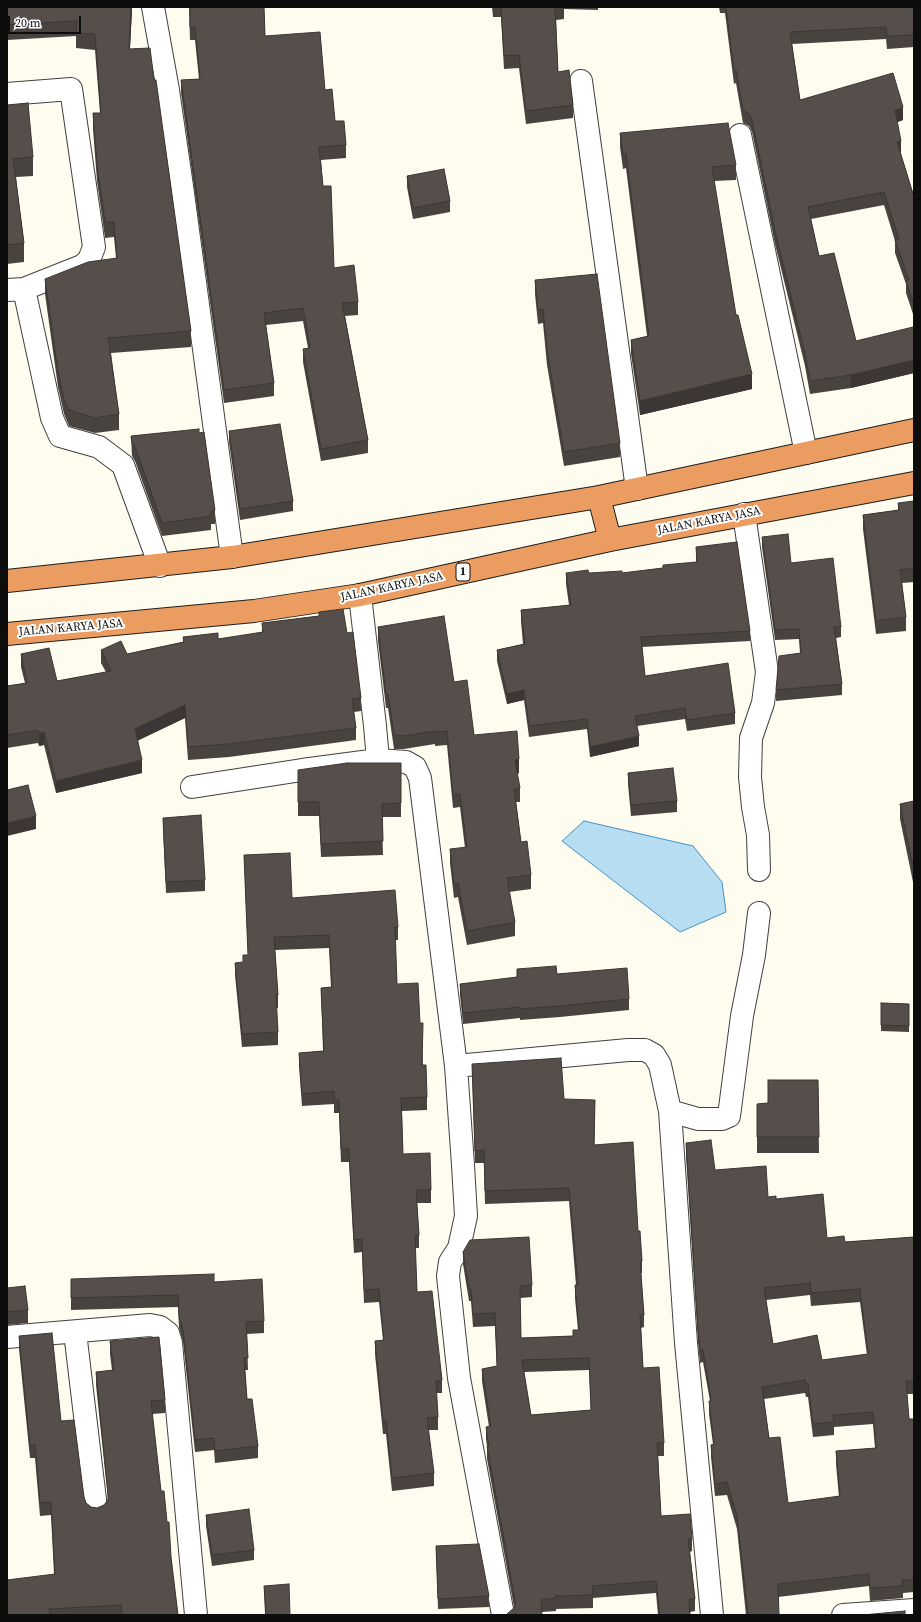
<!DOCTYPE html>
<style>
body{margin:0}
#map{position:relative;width:921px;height:1622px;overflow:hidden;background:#fefbef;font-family:"Source Serif 4",serif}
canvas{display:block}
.frame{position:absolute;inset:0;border:8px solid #0d0d0d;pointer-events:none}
.scale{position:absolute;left:8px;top:16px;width:73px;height:18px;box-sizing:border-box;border:2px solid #0d0d0d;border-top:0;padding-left:5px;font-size:12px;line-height:14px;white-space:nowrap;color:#0d0d0d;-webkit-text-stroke:3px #fff;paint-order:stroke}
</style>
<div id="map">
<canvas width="921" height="1622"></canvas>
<div class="frame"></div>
<div class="scale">20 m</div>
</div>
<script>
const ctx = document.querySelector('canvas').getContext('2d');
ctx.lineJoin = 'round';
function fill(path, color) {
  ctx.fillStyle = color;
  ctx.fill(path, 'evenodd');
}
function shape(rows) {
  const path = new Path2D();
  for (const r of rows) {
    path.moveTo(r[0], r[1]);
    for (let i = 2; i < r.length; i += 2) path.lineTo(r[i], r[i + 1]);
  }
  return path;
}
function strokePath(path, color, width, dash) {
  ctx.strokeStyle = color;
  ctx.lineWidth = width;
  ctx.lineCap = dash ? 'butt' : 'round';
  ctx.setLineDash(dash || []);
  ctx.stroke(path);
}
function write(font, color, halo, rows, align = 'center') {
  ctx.font = font + ' "Source Serif 4",serif';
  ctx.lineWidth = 4;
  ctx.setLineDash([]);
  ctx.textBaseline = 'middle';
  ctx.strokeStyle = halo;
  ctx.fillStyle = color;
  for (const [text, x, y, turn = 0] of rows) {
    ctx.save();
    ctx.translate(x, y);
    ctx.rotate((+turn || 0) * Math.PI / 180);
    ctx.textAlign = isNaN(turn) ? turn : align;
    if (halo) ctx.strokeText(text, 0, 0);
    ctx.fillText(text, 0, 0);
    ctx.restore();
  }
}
const water = shape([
 [584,821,693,846,722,882,726,912,680,932,562,841,584,821]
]);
const street = shape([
 [153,7,168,90,182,186,232,557],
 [581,81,637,489],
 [7,94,71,89,94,247,89,260,82,266,24,289,7,290],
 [740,135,806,453],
 [24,289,52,418,60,436,99,447,123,465,160,566],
 [744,514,767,672,763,703,751,738,750,777,753,807,758,835,759,870],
 [360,595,375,726,378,760],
 [192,787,302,770,378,760,406,762,415,767,420,778,456,1066,463,1165,466,1216,459,1248,450,1262,448,1276,459,1378,503,1615],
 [456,1066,628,1050,645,1050,654,1055,660,1065,670,1111,686,1343,712,1615],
 [670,1111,698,1119,722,1119,729,1116,742,1016,754,955,759,913],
 [75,1332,96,1508],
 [7,1337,150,1325,160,1327,168,1333,171,1343,196,1615],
 [843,1615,914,1610]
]);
const highway = shape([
 [599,497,610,540],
 [7,581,232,557,599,497,914,430],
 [7,634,254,611,360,595,610,540,914,483]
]);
const wall = shape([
 [7,7,132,7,130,49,154,80,191,331,191,347,111,353,119,414,119,430,95,433,69,426,64,414,58,387,45,294,45,279,116,258,114,237,105,238,97,181,93,129,93,113,100,113,95,50,76,48,76,36,7,40],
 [189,7,264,7,265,36,325,90,335,121,346,145,346,158,321,160,323,186,334,268,358,302,358,315,345,316,368,440,368,453,321,461,303,362,303,349,308,348,303,321,266,325,274,383,274,396,224,403,181,93,181,80,199,79,195,40,190,40],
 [301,7,368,7,301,8],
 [492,7,598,7,598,10,564,9,564,19,556,20,558,72,573,105,573,118,526,124,519,68,504,69,501,17,493,17],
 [719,7,914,7,914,47,887,49,886,39,792,44,800,100,903,120,897,122,901,154,914,197,914,317,906,293,906,284,895,253,895,241,884,205,811,219,819,256,856,341,914,330,914,373,851,388,810,394,805,366,775,244,752,132,749,126,743,123,736,83,734,84,725,13,720,13],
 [7,105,33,157,33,176,16,177,24,243,24,262,7,264],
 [620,133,736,165,736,180,714,181,736,315,752,389,640,415,631,354,631,340,647,336,626,168,623,169,620,147],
 [407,176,450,201,450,212,413,219,407,187],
 [535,280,620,443,620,457,564,466,547,365,543,323,538,324,535,294],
 [229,431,293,501,293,511,240,520,229,442],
 [199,433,215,510,215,524,211,524,211,530,162,536,135,461,132,456,131,436],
 [914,501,914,582,902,583,906,617,906,631,876,634,863,529,863,515,898,510,898,503],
 [762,537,791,563,841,627,841,637,836,638,842,684,842,695,776,701,776,690,800,653,799,639,775,640,762,547],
 [696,547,750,631,750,641,642,647,645,676,735,713,735,724,687,731,685,719,637,726,639,746,590,757,587,729,529,737,524,700,507,704,497,661,497,650,523,644,521,621,521,610,569,605,566,584,566,573,622,573,663,568,696,562],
 [319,612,347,633,361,698,361,711,354,712,356,728,356,740,229,757,188,760,185,718,138,740,142,773,56,793,44,745,39,746,38,743,7,748,7,686,25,683,21,667,21,654,57,681,106,672,101,663,101,650,127,654,183,642,183,637,218,639,262,633,262,623,319,616],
 [378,627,454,682,474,735,519,773,517,774,520,788,520,802,516,802,521,842,531,875,531,889,509,892,515,922,515,936,467,945,458,897,454,898,450,863,450,849,465,848,460,807,453,808,447,745,435,746,435,744,404,749,394,749,388,708,386,708,378,641],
 [401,763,401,817,382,817,383,855,321,857,319,816,298,816,298,770],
 [628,773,677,801,677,812,631,816,628,784],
 [914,801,914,887,900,819,900,804],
 [163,818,205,880,205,891,166,893,163,828],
 [244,855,292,898,398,927,398,940,395,940,397,984,420,1023,423,1065,427,1097,427,1110,402,1111,403,1154,431,1190,431,1203,417,1203,419,1235,419,1248,415,1248,417,1292,442,1380,442,1393,436,1393,438,1417,438,1430,428,1430,434,1473,434,1486,392,1491,386,1434,383,1434,375,1354,375,1341,383,1340,379,1302,364,1303,362,1252,354,1253,349,1162,341,1162,339,1113,334,1113,334,1104,302,1106,299,1066,299,1053,323,1051,321,988,331,987,329,948,275,950,278,995,278,1008,276,1008,278,1032,278,1045,242,1047,235,975,235,963,243,962,243,955,248,955],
 [517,969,557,974,629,999,629,1010,560,1017,520,1020,520,1018,463,1024,460,995,460,984,517,978],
 [881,1003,909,1004,909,1032,881,1031],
 [472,1064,564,1099,595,1113,594,1145,638,1231,642,1261,642,1273,641,1273,644,1315,644,1327,641,1328,643,1368,664,1443,664,1456,658,1456,661,1516,692,1539,692,1551,690,1552,695,1599,695,1611,690,1612,690,1615,658,1615,656,1593,593,1598,593,1608,556,1609,556,1611,542,1612,514,1607,487,1459,487,1446,486,1439,486,1427,489,1427,482,1381,482,1369,497,1366,495,1326,473,1327,471,1301,469,1301,463,1264,463,1252,532,1285,532,1297,520,1298,521,1338,573,1336,573,1330,578,1330,575,1298,575,1285,576,1285,569,1201,485,1204,484,1163,475,1163],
 [589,1370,591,1410,531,1415,524,1372],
 [818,1080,819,1153,757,1153,757,1104,768,1103],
 [686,1143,715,1170,768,1197,776,1199,827,1238,845,1242,914,1237,914,1394,907,1394,909,1419,914,1419,914,1592,903,1593,903,1598,870,1601,869,1586,778,1597,779,1615,746,1615,737,1529,727,1495,715,1496,711,1457,711,1445,713,1444,709,1414,709,1401,710,1401,703,1362,700,1363,698,1342,686,1156],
 [810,1295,811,1306,860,1302,867,1355,822,1360,773,1344,766,1300],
 [805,1393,806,1397,808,1397,813,1437,834,1435,834,1427,873,1424,875,1448,836,1451,836,1464,839,1497,788,1503,769,1438,764,1399],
 [71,1279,214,1282,264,1321,264,1333,247,1334,248,1370,245,1370,247,1399,258,1446,258,1458,215,1463,214,1450,195,1452,183,1342,179,1328,178,1307,71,1310],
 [7,1288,28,1310,28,1323,7,1325],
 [19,1336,61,1421,84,1497,86,1503,91,1507,97,1508,104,1505,108,1499,96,1385,96,1372,112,1370,110,1354,110,1341,165,1400,165,1413,152,1414,161,1491,171,1557,178,1615,7,1615,54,1574,51,1515,40,1516,35,1458,30,1458,19,1349],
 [206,1515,254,1550,254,1560,212,1566,206,1526],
 [436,1546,489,1596,489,1607,438,1609],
 [264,1586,290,1615,265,1615]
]);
const shadedWall = shape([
 [131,7,132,7,132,11,129,65,129,49],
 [903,107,903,120,895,123,895,110],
 [901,141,901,154,897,155,897,142],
 [914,360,914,373,851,388,851,375],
 [752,374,752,389,640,415,640,401],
 [524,690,524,700,507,704,507,694],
 [185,705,185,718,135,742,135,729],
 [44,732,44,745,39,746,39,734],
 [639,736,639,746,590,757,590,747],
 [519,759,519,773,515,774,515,760],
 [142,760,142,773,56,793,56,781],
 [36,816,36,829,7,836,7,823],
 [595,1100,595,1113,594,1157,594,1145]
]);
const building = shape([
 [7,7,131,7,129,49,150,48,154,80,156,80,191,331,108,338,119,414,95,418,69,410,64,399,58,372,45,279,88,262,117,258,114,222,105,222,97,165,93,113,101,113,95,34,76,33,77,21,7,25,7,7],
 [190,7,264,7,265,36,320,32,325,90,332,89,335,121,344,121,346,145,319,147,323,186,331,186,334,268,354,265,358,302,342,303,368,440,321,449,303,349,310,348,303,308,264,313,274,383,224,390,181,80,200,79,195,27,190,27,190,7],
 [501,7,555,7,558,72,569,70,573,105,526,111,519,55,504,56,501,7],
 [726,7,914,7,914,35,887,36,886,27,790,32,800,100,893,73,903,107,895,110,901,141,897,142,914,197,914,305,906,281,909,280,895,240,899,239,884,192,808,207,819,256,834,253,856,341,913,327,914,330,914,360,851,375,810,381,805,354,775,231,752,120,749,114,743,110,736,70,734,71,726,7],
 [28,103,33,157,13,159,24,243,7,245,7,105,28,103],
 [728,123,736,165,712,167,736,315,738,315,752,374,640,401,631,340,649,336,626,154,623,154,620,133,728,123],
 [444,169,450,201,413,208,407,176,444,169],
 [597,274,620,443,564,452,547,351,543,309,538,310,535,280,597,274],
 [280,424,293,501,240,509,229,431,280,424],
 [199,429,199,433,204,432,215,510,211,511,211,516,162,523,135,447,132,443,131,436,199,429],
 [914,501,914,568,900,570,906,617,876,621,863,515,899,510,898,503,914,501],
 [788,534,791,563,833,558,841,627,834,627,842,684,776,690,779,656,801,653,799,629,775,630,762,537,788,534],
 [737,542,750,631,641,637,645,676,728,663,735,713,687,720,685,708,635,716,639,736,590,747,587,719,529,726,524,690,507,694,497,650,525,644,521,610,571,605,566,573,588,570,589,573,622,571,622,573,663,568,663,565,697,562,696,547,737,542],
 [343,609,347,633,353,632,361,698,352,699,356,728,229,744,188,747,185,705,135,729,142,760,56,781,44,732,39,734,38,730,7,735,7,686,27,683,21,654,49,648,57,681,111,671,101,650,121,641,127,654,184,642,183,637,218,633,218,639,263,632,262,623,319,616,319,612,343,609],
 [444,616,454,682,467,680,474,735,517,731,519,759,515,760,520,788,514,789,521,842,527,841,531,875,507,878,515,922,467,931,458,883,454,884,450,849,467,847,460,794,453,794,447,731,435,732,435,731,404,736,394,735,388,694,386,694,378,627,444,616],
 [347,763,401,763,401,803,382,804,383,841,321,844,319,802,298,802,298,770,347,763],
 [673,768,677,801,631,805,628,773,673,768],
 [28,785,36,816,7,823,7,790,28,785],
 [914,801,914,871,900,804,914,801],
 [201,815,205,880,166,882,163,818,201,815],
 [290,853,292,898,395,890,398,927,395,927,397,984,418,983,420,1023,423,1023,422,1065,426,1065,427,1097,401,1098,403,1154,430,1153,431,1190,416,1190,419,1235,415,1236,417,1292,432,1291,442,1380,436,1381,438,1417,427,1418,434,1473,392,1478,386,1421,383,1421,375,1341,384,1340,379,1289,364,1290,362,1239,354,1240,349,1149,341,1149,339,1100,334,1100,334,1091,302,1094,299,1053,324,1051,321,988,332,987,329,935,274,937,278,995,276,995,278,1032,242,1034,235,963,243,962,243,955,248,955,244,855,290,853],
 [556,966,557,974,627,968,629,999,560,1006,520,1009,520,1007,463,1013,460,984,517,977,517,969,556,966],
 [881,1003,909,1004,909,1026,881,1025,881,1003],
 [561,1058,564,1099,595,1100,594,1145,633,1142,638,1231,640,1231,642,1261,640,1261,644,1315,640,1315,643,1368,659,1367,664,1443,657,1443,661,1516,690,1514,692,1539,688,1539,695,1599,689,1599,690,1615,660,1615,656,1581,592,1586,593,1595,555,1596,556,1598,541,1600,542,1615,507,1615,507,1614,515,1607,515,1600,487,1446,489,1446,486,1427,491,1426,482,1369,497,1366,495,1313,473,1314,471,1289,469,1289,463,1252,470,1240,529,1237,532,1285,520,1286,521,1338,573,1336,573,1330,579,1330,575,1285,578,1285,569,1188,485,1191,484,1150,475,1151,472,1064,561,1058],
 [589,1358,591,1410,531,1415,522,1360,589,1358],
 [768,1080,818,1080,819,1137,757,1137,757,1104,768,1103,768,1080],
 [711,1140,715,1170,766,1166,768,1197,776,1196,776,1199,823,1194,827,1238,844,1236,845,1242,914,1237,914,1381,906,1381,909,1419,914,1419,914,1580,902,1580,903,1586,870,1588,869,1574,778,1584,779,1615,748,1615,737,1516,727,1482,715,1484,711,1445,714,1444,709,1401,711,1401,703,1350,700,1350,698,1329,686,1143,711,1140],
 [810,1283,811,1293,860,1289,868,1354,822,1360,817,1335,773,1344,764,1288,810,1283],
 [805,1380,806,1384,808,1384,813,1424,834,1422,833,1415,873,1412,876,1448,836,1451,840,1496,788,1503,780,1437,769,1438,762,1387,805,1380],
 [214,1274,214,1282,262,1279,264,1321,246,1322,248,1358,244,1358,247,1399,252,1399,258,1446,215,1451,214,1438,195,1440,183,1330,179,1316,178,1295,71,1298,71,1279,214,1274],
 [25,1286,28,1310,7,1312,7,1288,25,1286],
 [52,1333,61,1421,74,1420,84,1497,86,1503,91,1507,97,1508,104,1505,108,1500,108,1494,96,1372,114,1370,110,1341,159,1337,165,1400,151,1401,161,1491,164,1491,167,1522,169,1522,171,1557,178,1615,122,1615,121,1605,49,1609,50,1615,7,1615,7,1580,55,1574,51,1502,40,1503,35,1445,30,1446,19,1336,52,1333],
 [249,1509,254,1550,212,1555,206,1515,249,1509],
 [479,1544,489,1596,438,1599,436,1546,479,1544],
 [289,1584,290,1615,266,1615,264,1586,289,1584],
 [905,1611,905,1615,863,1615,905,1611]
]);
const shields = [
 [463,572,14]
];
const shieldNames = [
 ["1",463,572]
];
const streetNames = [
 ["JALAN KARYA JASA",709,521,-11],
 ["JALAN KARYA JASA",392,587,-12],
 ["JALAN KARYA JASA",71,628,-5]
];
fill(water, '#b7ddf2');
strokePath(water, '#4393c4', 1);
strokePath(street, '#404040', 24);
strokePath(highway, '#1e1e1e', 24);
strokePath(street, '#fff', 22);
strokePath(highway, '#eb9c60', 22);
fill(wall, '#494340');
fill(shadedWall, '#3c3734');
fill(building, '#554e4a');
strokePath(building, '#3c3734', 1);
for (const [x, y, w] of shields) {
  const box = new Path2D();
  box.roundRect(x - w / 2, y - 9, w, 18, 3);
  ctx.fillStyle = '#fff';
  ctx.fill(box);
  strokePath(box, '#0d0d0d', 1);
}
write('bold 11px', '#0d0d0d', null, shieldNames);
write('12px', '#0d0d0d', '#fff', streetNames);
</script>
